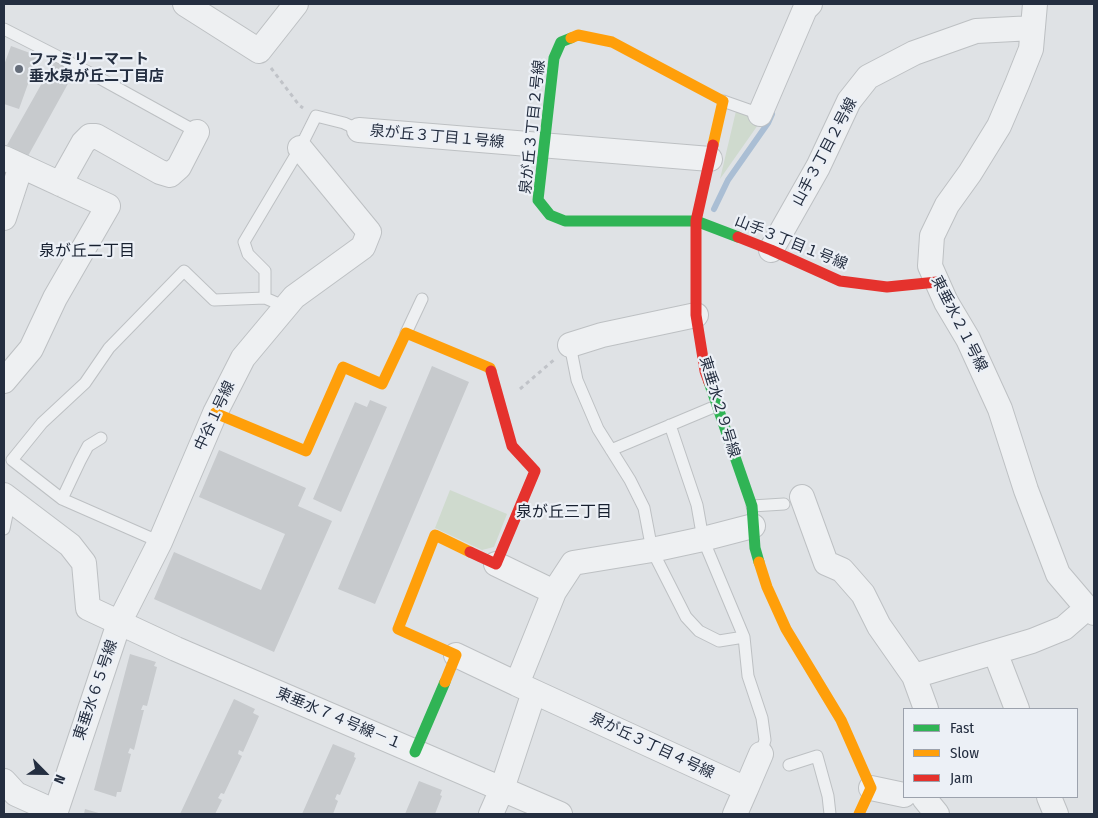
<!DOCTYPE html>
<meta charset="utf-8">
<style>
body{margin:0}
#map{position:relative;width:1098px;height:818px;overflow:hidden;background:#dfe2e5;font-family:"Fira Sans Condensed",sans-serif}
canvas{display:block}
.frame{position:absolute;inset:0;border:5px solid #242e40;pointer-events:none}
.legend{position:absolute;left:903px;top:708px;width:175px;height:90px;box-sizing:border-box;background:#ecf0f6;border:1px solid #9ca2ad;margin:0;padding:6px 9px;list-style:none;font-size:15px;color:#242e40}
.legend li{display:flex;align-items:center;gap:10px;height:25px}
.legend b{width:25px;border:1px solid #9ca2ad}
.north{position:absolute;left:20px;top:748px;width:50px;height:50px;-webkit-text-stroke:4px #ecf0f6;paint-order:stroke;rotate:113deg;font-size:14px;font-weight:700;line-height:20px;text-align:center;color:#242e40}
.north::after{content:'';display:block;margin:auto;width:18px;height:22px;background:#242e40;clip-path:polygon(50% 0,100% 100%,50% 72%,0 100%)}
</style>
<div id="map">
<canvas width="1098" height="818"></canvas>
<div class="frame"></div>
<ul class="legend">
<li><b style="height:6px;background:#30b455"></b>Fast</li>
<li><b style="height:6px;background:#ff9f0a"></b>Slow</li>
<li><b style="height:6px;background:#e5322d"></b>Jam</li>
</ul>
<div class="north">N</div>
</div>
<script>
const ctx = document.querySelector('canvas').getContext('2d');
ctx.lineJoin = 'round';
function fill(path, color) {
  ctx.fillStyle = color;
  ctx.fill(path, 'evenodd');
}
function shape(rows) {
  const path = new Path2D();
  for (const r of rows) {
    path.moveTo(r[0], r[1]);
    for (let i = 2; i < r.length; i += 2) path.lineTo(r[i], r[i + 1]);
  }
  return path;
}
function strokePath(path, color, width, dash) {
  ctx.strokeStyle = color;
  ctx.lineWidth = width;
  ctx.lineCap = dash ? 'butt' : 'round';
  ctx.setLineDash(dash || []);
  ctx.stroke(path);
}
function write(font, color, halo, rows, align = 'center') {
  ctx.font = font + ' "Fira Sans Condensed","Noto Sans JP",sans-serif';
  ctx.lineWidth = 4.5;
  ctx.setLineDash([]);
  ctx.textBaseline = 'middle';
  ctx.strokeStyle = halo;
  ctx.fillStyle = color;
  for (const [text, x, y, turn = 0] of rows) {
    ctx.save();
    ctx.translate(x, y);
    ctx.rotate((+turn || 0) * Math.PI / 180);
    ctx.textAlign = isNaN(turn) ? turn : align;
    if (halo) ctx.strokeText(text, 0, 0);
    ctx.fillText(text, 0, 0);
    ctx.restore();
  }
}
const green = shape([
 [736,111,760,122,720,179],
 [450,490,507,514,494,547,482,550,435,528]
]);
const stream = shape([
 [714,209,728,180,768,123,772,114]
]);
const building = shape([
 [11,46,38,56,19,109,4,104,4,65],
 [55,60,75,71,28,156,7,145],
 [432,366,469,382,375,604,338,589],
 [370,400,387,407,341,512,313,499,355,402,367,407],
 [219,450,306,488,298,506,332,521,274,652,154,599,174,552,261,590,285,534,199,497],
 [130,654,156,662,154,666,157,667,147,706,143,705,141,710,144,710,134,750,130,748,128,753,131,754,121,792,117,792,116,797,94,790],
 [234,699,255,709,253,713,259,716,243,752,239,750,238,754,242,756,224,794,221,793,218,798,222,800,215,814,180,814],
 [333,744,355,753,354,757,356,758,340,795,337,794,335,799,338,801,333,814,302,814],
 [419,781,442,790,440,795,442,796,435,814,405,814],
 [85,809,102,814,84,814]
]);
const path = shape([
 [271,68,299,105,303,108],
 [520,389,555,359]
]);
const lane = shape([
 [4,29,92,74,197,132],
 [723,101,760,114],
 [265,298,265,271,248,254,244,242,300,148,316,116,344,123,359,130],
 [406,333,422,299],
 [570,345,577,380,598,429,630,480,644,508,652,550,686,617,699,631,719,641,744,637],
 [670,425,697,505,703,539,744,637,748,676,762,718,765,740,761,754],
 [611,450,716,406],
 [62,499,80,461,88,446,101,438],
 [752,506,784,504],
 [4,529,10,500],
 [160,542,62,499,12,460,42,423,85,383,109,348,184,271,214,300,265,298,286,307],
 [789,765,817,756,828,796,830,814]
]);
const street = shape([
 [185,4,259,51,296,4],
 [1035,4,1031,49,1017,84,999,126,970,173,947,205,932,236,930,266,946,302,968,339,1000,409,1026,490,1058,574,1087,608,1094,613],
 [760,114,805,9,810,4],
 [359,130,710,159],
 [4,158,108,206,55,298,31,349,4,381],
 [60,184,83,143,90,136,96,136,160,172,170,175,179,167,197,132],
 [4,218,21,166],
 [771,250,818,167,849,101,868,77,914,53,976,31,1033,28],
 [570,345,602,335,696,315],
 [4,495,70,545,84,563,88,608,176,649,560,814],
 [802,497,826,563,842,570,863,594,879,626,914,676],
 [554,592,573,563,652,550,703,539,753,526],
 [995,652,1017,709],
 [456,655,517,684,554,592,496,564],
 [517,684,746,789,735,814],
 [926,709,914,676,1032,641,1064,628,1087,608],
 [4,781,16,794,56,812],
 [871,788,904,795],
 [746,789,761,754],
 [1049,797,1056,814],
 [924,798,937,814],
 [55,814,119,623,160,542,215,413,243,358,294,297,363,247,369,232,300,148],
 [491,814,502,789,534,692]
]);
const fast = shape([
 [571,38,561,42,554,58,538,200,550,215,565,221,696,221,738,237],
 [709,382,752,506,755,548,759,562],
 [415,752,445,682]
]);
const slow = shape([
 [571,38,578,35,612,42,723,101,713,145],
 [215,413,306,451,343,367,382,384,406,333,490,368,491,371],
 [759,562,767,587,786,629,841,720,871,788,859,814],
 [445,682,456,655,398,629,435,535,470,552]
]);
const jam = shape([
 [738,237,771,250,840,281,887,287,937,282],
 [709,382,705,371,696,315,696,221,713,145],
 [470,552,496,564,535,471,512,446,491,371]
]);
const markers = [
 [19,69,5,"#656d7a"]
];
const poiNames = [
 ["ファミリーマート",29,60],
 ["垂水泉が丘二丁目店",29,77]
];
const streetNames = [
 ["泉が丘３丁目２号線",533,127,-84],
 ["泉が丘３丁目１号線",437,137,5],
 ["山手３丁目２号線",825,152,-62],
 ["山手３丁目１号線",791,243,22],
 ["東垂水２１号線",959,324,63],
 ["東垂水２９号線",719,407,73],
 ["中谷１号線",215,416,-65],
 ["東垂水６５号線",96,690,-71],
 ["東垂水７４号線－１",339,719,23],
 ["泉が丘３丁目４号線",652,746,25]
];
const neighbourhoodNames = [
 ["泉が丘二丁目",87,252],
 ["泉が丘三丁目",564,513]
];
fill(green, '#cfdace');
strokePath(stream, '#aabed4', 6);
fill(building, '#c7cacd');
strokePath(lane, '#bdc0c3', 13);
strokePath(street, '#bdc0c3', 26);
strokePath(path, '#c0c3c8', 3, [4, 4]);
strokePath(lane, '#eef0f2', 11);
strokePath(street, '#eef0f2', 24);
strokePath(fast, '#30b455', 11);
strokePath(slow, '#ff9f0a', 11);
strokePath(jam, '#e5322d', 11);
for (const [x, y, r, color] of markers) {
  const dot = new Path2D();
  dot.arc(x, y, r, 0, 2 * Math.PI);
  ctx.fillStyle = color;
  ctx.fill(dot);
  strokePath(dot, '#ecf0f6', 2);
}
write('bold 15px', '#242e40', '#ecf0f6', poiNames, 'left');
write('15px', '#242e40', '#ecf0f6', streetNames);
write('16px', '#172030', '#ecf0f6', neighbourhoodNames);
</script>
